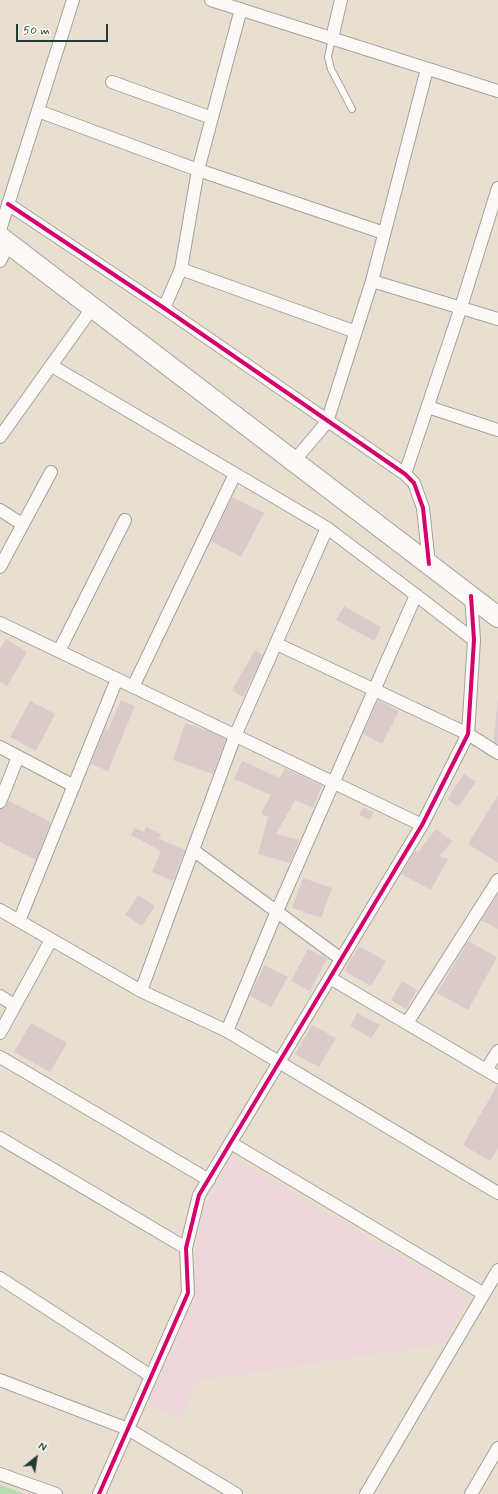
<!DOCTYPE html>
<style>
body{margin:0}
#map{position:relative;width:498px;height:1494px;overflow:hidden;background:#e8dfd0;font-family:Mynerve,sans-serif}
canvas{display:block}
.north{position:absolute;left:16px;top:1438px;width:40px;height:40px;-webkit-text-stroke:3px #fdfcf7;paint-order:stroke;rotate:30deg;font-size:11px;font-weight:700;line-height:16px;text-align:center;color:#1f3d34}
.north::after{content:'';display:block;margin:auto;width:14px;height:18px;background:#1f3d34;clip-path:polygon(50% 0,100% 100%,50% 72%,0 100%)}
.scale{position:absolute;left:16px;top:24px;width:92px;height:18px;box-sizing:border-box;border:2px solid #1f3d34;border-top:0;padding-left:5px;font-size:12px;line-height:14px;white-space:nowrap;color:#1f3d34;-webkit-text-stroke:3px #fdfcf7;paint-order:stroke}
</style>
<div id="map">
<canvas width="498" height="1494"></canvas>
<div class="north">N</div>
<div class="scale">50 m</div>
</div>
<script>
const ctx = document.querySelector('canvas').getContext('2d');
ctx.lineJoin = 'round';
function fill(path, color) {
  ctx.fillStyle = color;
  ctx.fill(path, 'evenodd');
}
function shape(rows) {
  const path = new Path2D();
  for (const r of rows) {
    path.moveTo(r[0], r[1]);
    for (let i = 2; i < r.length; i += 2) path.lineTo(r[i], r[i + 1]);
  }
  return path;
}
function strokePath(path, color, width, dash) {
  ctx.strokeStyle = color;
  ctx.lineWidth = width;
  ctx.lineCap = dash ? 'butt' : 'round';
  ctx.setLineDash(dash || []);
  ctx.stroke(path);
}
const built = shape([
 [232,1157,470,1297,443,1344,197,1381,180,1418,143,1403,194,1297,192,1279,203,1207]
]);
const industrial = shape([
 [498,698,498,751,493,747]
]);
const green = shape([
 [0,1485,25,1494,0,1494]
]);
const building = shape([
 [232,497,264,513,241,557,211,541],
 [344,606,381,627,374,641,336,620],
 [6,639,27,652,7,686,0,682,0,649],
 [255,650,263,655,243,697,232,690],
 [121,700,135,706,108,771,91,764,105,728,108,730],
 [378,700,399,711,382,744,363,734],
 [30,701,55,714,36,751,10,737],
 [185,723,209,731,226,739,213,774,173,760],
 [242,761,280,778,285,768,322,786,313,808,295,800,276,834,299,840,290,863,258,854,268,817,261,813,271,795,234,779],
 [464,774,476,782,458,807,447,799],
 [498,795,498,863,468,844],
 [9,801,51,822,36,860,0,842,0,809,5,808],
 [363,807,374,812,370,820,359,815],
 [146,827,161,834,159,839,185,850,173,881,152,872,161,851,131,835,134,828,144,832],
 [436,829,452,841,440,856,448,859,431,890,401,874,415,851,418,852],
 [303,878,332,888,321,918,292,908],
 [498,894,498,929,481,920],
 [138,895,155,906,142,926,125,915],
 [468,941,497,957,468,1010,437,993],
 [359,946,386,961,371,986,344,971],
 [308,949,327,959,310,991,291,981],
 [264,965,288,977,271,1007,250,996],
 [402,981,417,990,406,1009,391,1000],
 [357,1013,380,1025,371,1038,350,1026],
 [31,1023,67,1043,50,1072,14,1052],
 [312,1025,336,1038,319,1067,295,1054],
 [498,1084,498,1148,490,1161,463,1145]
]);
const service = shape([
 [332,38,328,57,331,69,352,109]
]);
const minor = shape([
 [211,0,498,91],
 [332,38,341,0],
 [112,82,212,118],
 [38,111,198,170,384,233],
 [8,204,164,308,405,474,414,483,423,508,429,564],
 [0,230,73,0],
 [0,261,9,243],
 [181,269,356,332],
 [372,281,498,319],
 [164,308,181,269,198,170,241,9],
 [52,366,327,528,416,595,474,640],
 [428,407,498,430],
 [0,437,93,307],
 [294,461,327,422,372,281,427,69],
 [405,474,461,307,498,188],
 [0,510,22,524],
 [0,567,51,472],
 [0,623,422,825],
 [277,644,468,734,498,753],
 [59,651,125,520],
 [133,687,235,474],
 [0,747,74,786],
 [0,802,18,757],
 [193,850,341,959],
 [0,910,141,991,227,1031,498,1193],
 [19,921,117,679],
 [330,978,498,1077],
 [141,991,235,736,327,528],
 [0,996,15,1006],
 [407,1023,498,880],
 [227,1031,277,911,416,595],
 [0,1033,51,940],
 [0,1057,209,1180],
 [486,1070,498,1051],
 [0,1138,186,1248],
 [231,1143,484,1294],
 [0,1278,151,1376],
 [0,1380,128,1429,236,1494],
 [0,1474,56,1494],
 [99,1494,188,1293,186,1248,199,1195,422,825,468,734,474,640,471,596],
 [366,1494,498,1270],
 [471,1494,498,1448]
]);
const trunk = shape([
 [0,237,498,617]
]);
const cycleway = shape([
 [8,204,164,308,405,474,414,483,423,508,429,564],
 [99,1494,188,1293,186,1248,199,1195,422,825,468,734,474,640,471,596]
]);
fill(built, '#edd7da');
fill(industrial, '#dacdd1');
fill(green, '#b6dcb1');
fill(building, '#dbcaca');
strokePath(service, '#a4a299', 8);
strokePath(minor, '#a4a299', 14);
strokePath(trunk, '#a4a299', 22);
strokePath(service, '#fcfaf8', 6);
strokePath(minor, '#fcfaf8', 12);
strokePath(trunk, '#fcfaf8', 20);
strokePath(cycleway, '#d6006c', 4);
</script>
